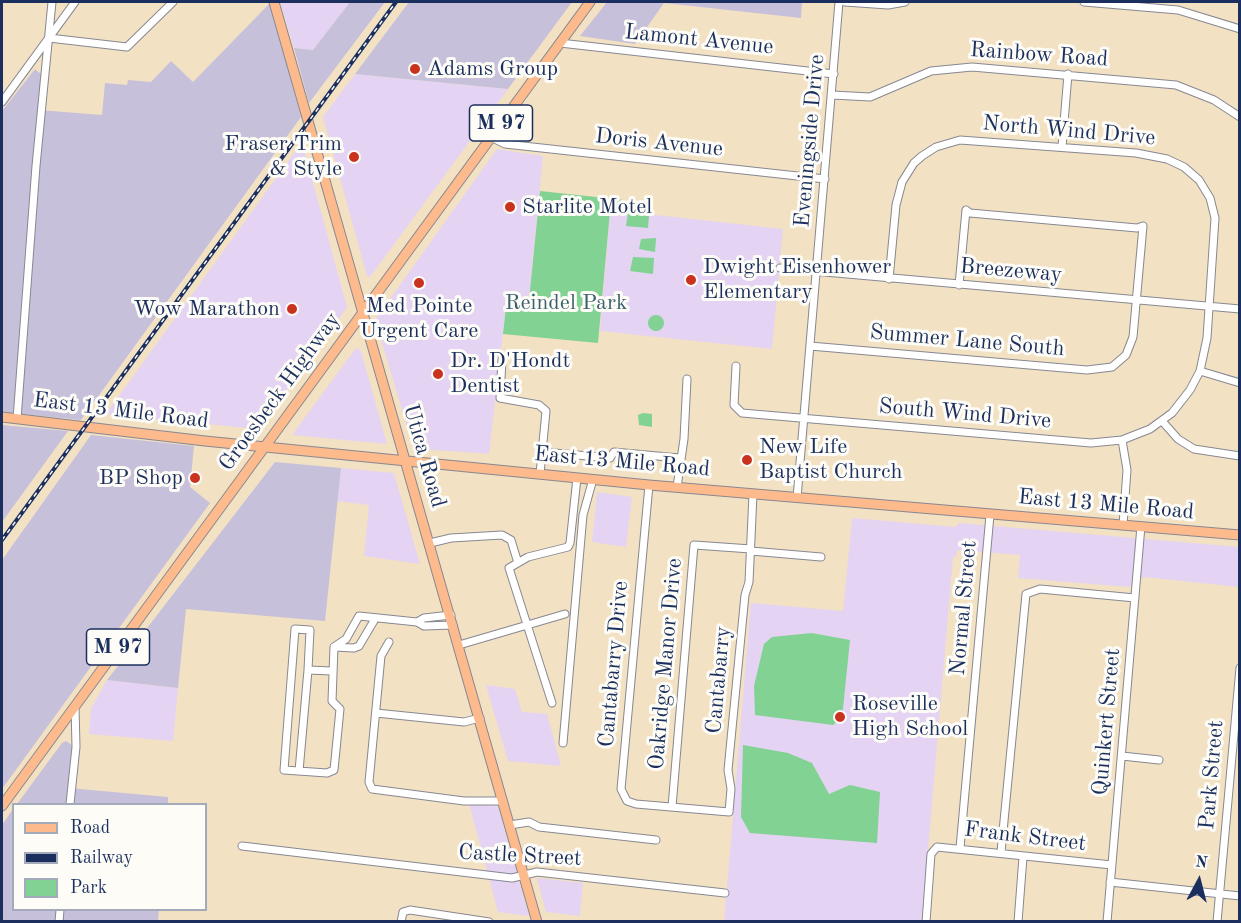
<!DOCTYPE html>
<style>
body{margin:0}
#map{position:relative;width:1241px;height:923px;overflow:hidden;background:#f3e1c4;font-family:"Old Standard TT",serif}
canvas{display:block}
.frame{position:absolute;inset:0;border:3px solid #1b2f5e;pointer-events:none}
.legend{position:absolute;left:12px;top:803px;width:195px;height:108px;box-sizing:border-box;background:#fdfcf7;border:2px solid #a3aaba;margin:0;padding:8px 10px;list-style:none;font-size:18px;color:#1b2f5e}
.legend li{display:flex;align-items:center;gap:12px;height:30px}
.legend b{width:30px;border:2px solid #a3aaba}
.north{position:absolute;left:1169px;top:851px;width:60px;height:60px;-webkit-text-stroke:4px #fdfcf7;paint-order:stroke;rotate:7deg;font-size:16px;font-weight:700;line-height:24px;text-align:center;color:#1b2f5e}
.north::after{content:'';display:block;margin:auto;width:21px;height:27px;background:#1b2f5e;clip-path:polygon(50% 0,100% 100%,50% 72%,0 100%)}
</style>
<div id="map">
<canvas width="1241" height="923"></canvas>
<div class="frame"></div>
<ul class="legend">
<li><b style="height:8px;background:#fcba8d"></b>Road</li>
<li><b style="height:8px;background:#1b2f5e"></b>Railway</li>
<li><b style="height:16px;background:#81d293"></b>Park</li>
</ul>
<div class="north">N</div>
</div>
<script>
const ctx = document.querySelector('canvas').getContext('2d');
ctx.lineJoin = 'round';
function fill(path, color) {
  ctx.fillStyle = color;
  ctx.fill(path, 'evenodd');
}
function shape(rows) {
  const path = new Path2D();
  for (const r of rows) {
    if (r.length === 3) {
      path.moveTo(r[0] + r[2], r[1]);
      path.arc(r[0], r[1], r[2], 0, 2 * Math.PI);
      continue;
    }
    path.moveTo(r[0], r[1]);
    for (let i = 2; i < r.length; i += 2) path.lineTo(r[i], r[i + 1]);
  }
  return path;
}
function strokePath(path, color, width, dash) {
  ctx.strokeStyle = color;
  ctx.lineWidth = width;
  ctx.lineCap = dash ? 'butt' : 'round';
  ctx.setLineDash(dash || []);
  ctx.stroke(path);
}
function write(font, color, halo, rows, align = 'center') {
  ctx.font = font + ' "Old Standard TT",serif';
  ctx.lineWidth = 6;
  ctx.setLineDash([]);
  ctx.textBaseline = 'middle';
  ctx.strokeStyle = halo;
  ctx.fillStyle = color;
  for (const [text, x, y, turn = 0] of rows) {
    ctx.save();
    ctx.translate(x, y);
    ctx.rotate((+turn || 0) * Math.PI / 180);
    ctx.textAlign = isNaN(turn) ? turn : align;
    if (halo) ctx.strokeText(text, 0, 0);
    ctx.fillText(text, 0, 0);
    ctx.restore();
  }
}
const built = shape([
 [280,2,350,2,313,50,294,48],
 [355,74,508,89,370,277,367,276,323,117],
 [302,142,347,307,326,337,257,429,106,414],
 [497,149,543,156,529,300,507,298,489,454,422,449,413,446,375,320],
 [610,210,783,229,772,349,600,331],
 [356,348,361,351,387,444,292,435],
 [341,468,394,473,420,564,364,556,369,505,337,501],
 [597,492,632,497,626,547,592,542],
 [852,518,955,527,959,523,1239,547,1239,587,1144,577,1129,587,1018,578,1020,555,957,550,956,557,953,557,922,921,724,922,751,603,843,611],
 [107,680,178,688,173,741,89,734,91,708],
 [486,685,515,689,522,712,547,714,561,766,508,761],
 [469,804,498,806,529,916,498,912],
 [537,878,583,883,580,916,546,912]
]);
const industrial = shape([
 [350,2,385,2,309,103,294,48,313,50],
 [409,2,572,2,508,89,355,74],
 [607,2,802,2,801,18,664,3,635,44,580,36],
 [270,3,301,117,81,420,2,412,2,111,35,69,42,75,39,110,102,115,105,83,127,85,128,80,151,82,171,61,193,82],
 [2,425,68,431,2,522],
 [91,435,194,446,190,487,210,503,2,789,2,560],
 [275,462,341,468,325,621,186,609,178,688,107,680],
 [66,741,72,745,69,788,168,797,168,804,17,804,62,743],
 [13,809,14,910,159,910,158,921,2,922,2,825]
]);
const green = shape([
 [540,191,624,200,623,212,610,211,598,343,503,334,507,298,529,300],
 [628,213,649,215,648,228,626,226],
 [656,238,655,252,639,249,641,239],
 [633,257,654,258,653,274,630,271],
 [656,323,8],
 [643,413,652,414,652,427,639,425,638,415],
 [812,633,850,640,842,718,833,725,755,715,754,686,764,644,772,637],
 [743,745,788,753,812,763,829,794,850,785,880,792,877,843,750,833,741,817]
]);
const minor = shape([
 [845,2,888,5,905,2],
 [1084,2,1178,10,1240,29],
 [49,38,127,47,173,2],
 [560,43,834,74],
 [832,95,870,97,931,71,972,67,1176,85,1214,100,1240,117],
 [2,102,75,2],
 [491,137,505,144,825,179],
 [1062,147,1068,74],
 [780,268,1240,309],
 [810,346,1087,370,1112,367,1126,355,1133,337,1143,226,1137,228,970,213,966,210,959,285],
 [502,360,500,398,539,405,546,411,540,474],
 [736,366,734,405,742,413,1091,443,1122,440,1150,429,1172,413,1190,390,1200,371,1207,338,1215,218,1210,198,1199,180,1184,167,1167,159,1136,153,960,140,936,147,922,156,914,163,902,182,896,205,889,279],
 [1200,371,1240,383],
 [17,419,36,166,52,2],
 [1162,421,1178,439,1194,449,1240,456],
 [1122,440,1127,470,1123,525],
 [543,452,610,458,614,452,679,458],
 [649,485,621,789,627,801,636,804,729,812,731,789,728,770,745,595,749,582,753,494],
 [677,487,684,439,687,379],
 [797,498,839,2],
 [430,543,451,538,502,535,511,540,518,563],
 [751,551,821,557],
 [417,622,424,618,451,615],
 [389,642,381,656,369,782,372,789,464,801,503,801],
 [459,645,565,614],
 [334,647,354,648,359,646,375,619],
 [332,671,308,670,310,630,295,629,284,770,327,773,334,770,340,709,332,701,334,647,346,639,359,616,417,622,424,626,453,625],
 [552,703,509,568,528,557,568,547,570,543,577,478],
 [376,713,464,722,480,718],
 [563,743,583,515,593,479],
 [1122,756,1159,760],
 [299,771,308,670],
 [70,804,76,747,75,706],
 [672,807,694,545,751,549],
 [510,825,529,822,539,827,656,840],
 [242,846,512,878,537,872,725,893],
 [960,848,990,515],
 [1001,852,1026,594,1040,589,1135,598],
 [1110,882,1240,896],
 [59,922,60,910],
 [401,922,403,912,410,910,489,922],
 [926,922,931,854,937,847,1112,865],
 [1018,922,1023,857],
 [1107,922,1141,526],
 [1217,922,1240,668]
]);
const major = shape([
 [274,2,537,922],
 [2,417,205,441,649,485,1240,535],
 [2,806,590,2]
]);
const rail = shape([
 [2,540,396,2]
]);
const markers = [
 [415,69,6,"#c8321e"],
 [354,157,6,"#c8321e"],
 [510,207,6,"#c8321e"],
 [691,280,6,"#c8321e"],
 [419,283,6,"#c8321e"],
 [292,309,6,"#c8321e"],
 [438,374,6,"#c8321e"],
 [747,460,6,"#c8321e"],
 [195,478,6,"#c8321e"],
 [840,717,6,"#c8321e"]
];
const shields = [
 [501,123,63],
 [118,647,63]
];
const shieldNames = [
 ["M 97",501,123],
 ["M 97",118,647]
];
const streetNames = [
 ["Lamont Avenue",699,40,6],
 ["Rainbow Road",1039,55,4],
 ["North Wind Drive",1069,131,5],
 ["Eveningside Drive",810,141,-85],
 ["Doris Avenue",659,143,6],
 ["Breezeway",1011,271,5],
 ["Summer Lane South",967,341,5],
 ["Groesbeck Highway",280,392,-54],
 ["East 13 Mile Road",121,411,7],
 ["South Wind Drive",965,414,5],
 ["Utica Road",424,456,74],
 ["East 13 Mile Road",622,462,5],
 ["East 13 Mile Road",1106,505,5],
 ["Normal Street",964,608,-85],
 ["Cantabarry Drive",614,664,-85],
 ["Oakridge Manor Drive",666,664,-85],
 ["Cantabarry",719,680,-85],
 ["Quinkert Street",1107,722,-85],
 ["Park Street",1212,775,-85],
 ["Frank Street",1025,837,7],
 ["Castle Street",520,856,3]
];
const poiNames = [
 ["Adams Group",427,69],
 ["Fraser Trim",342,144,"right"],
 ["& Style",342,169,"right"],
 ["Starlite Motel",522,207],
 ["Dwight Eisenhower",703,267],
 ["Elementary",703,292],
 ["Med Pointe",419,306,"center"],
 ["Urgent Care",419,331,"center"],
 ["Wow Marathon",280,309,"right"],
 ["Dr. D'Hondt",450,361],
 ["Dentist",450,386],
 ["New Life",759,447],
 ["Baptist Church",759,472],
 ["BP Shop",183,478,"right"],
 ["Roseville",852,704],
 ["High School",852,729]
];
const parkNames = [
 ["Reindel Park",566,303]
];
fill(built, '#e4d3f2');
fill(industrial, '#c6c0da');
fill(green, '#81d293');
strokePath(minor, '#878891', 9);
strokePath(major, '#878891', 11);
strokePath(minor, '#fff', 7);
strokePath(major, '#fcba8d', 9);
strokePath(rail, '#1b2f5e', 4);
strokePath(rail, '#fdfcf7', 1.5, [4.5]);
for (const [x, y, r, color] of markers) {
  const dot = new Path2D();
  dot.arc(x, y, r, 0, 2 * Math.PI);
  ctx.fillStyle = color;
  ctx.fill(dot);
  strokePath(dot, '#fdfcf7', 2);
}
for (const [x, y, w] of shields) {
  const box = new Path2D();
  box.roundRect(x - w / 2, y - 18, w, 36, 4.5);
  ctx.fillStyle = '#fdfcf7';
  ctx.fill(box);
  strokePath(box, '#1b2f5e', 1.5);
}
write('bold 21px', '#1b2f5e', null, shieldNames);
write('22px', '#1b2f5e', '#fdfcf7', streetNames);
write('22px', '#1b2f5e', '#fdfcf7', poiNames, 'left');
write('22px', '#3a606e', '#fdfcf7', parkNames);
</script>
